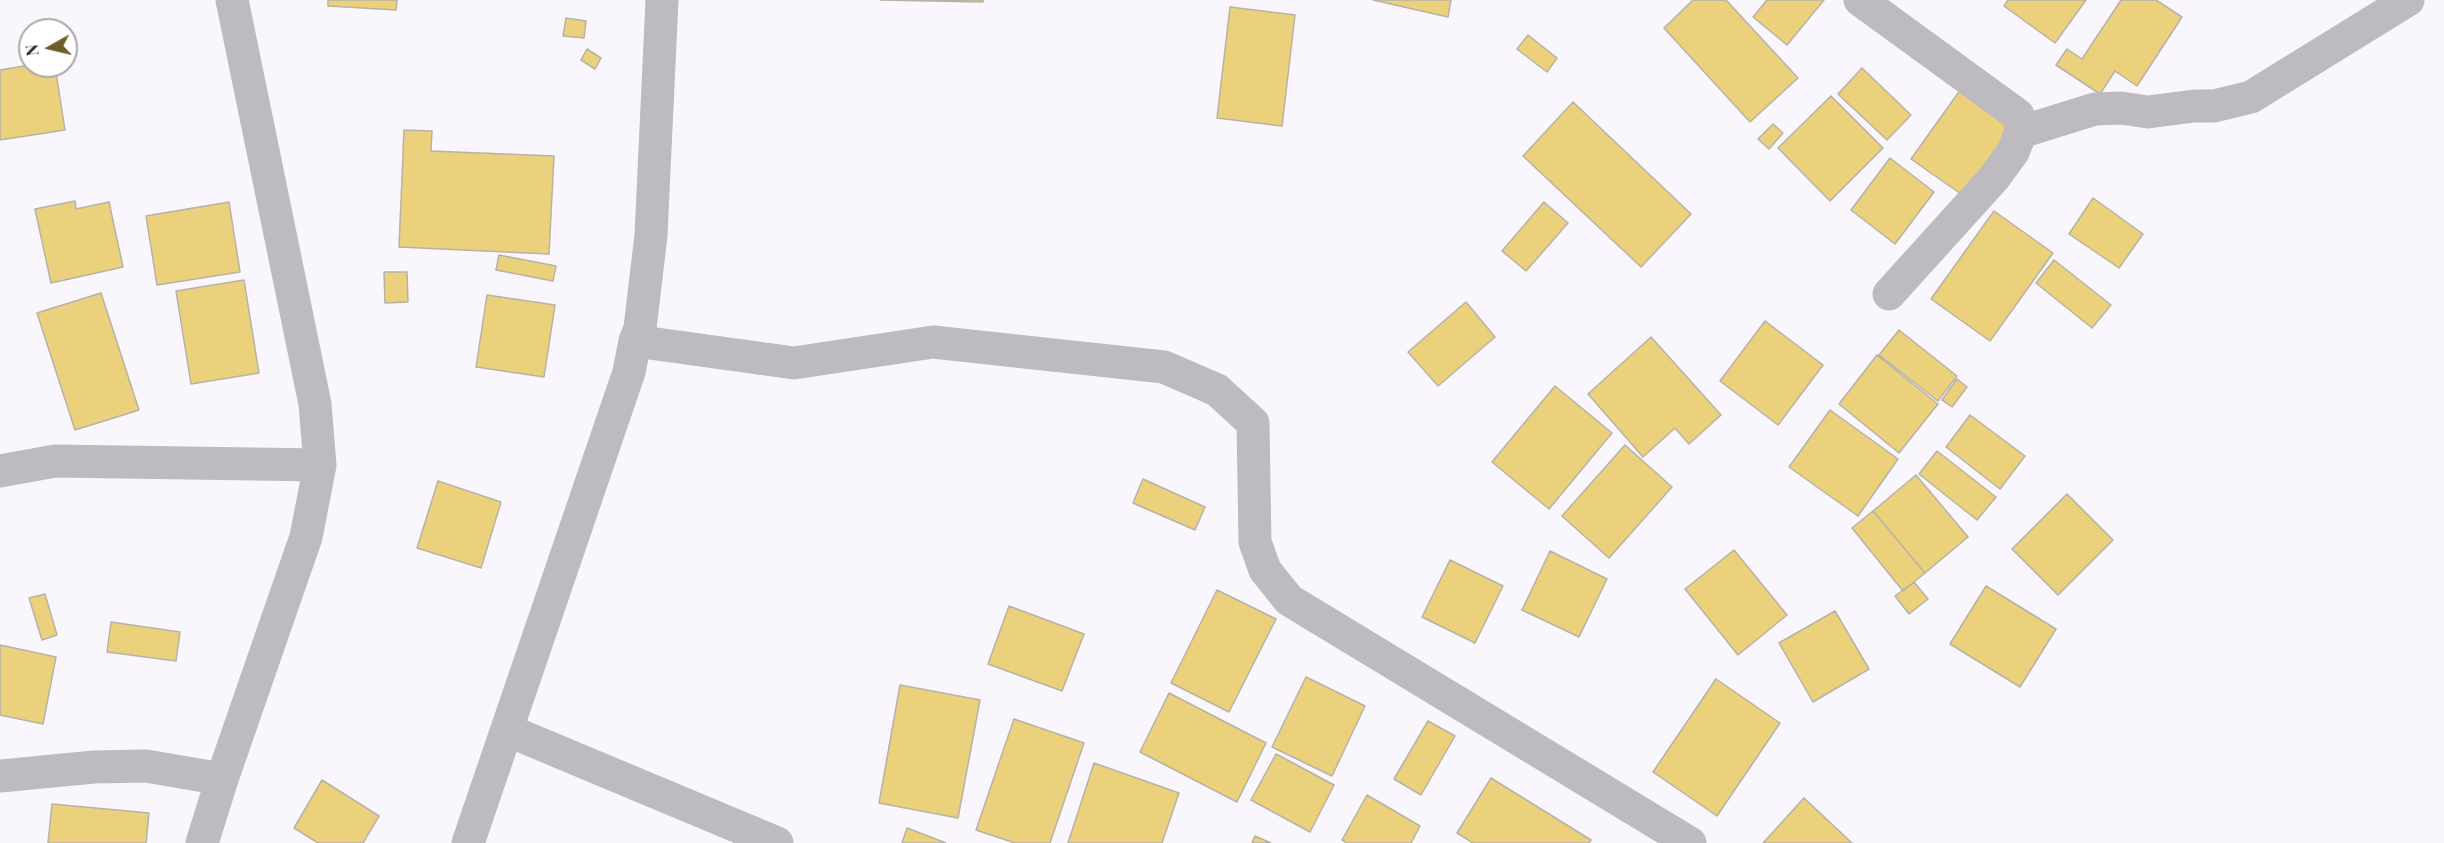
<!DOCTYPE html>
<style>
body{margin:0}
#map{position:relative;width:2444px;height:843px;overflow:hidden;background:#faf6fe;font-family:"Playfair Display",serif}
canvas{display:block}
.north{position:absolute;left:18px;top:18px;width:60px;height:60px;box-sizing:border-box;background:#fff;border:2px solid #a9a9aa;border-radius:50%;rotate:262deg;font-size:16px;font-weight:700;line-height:24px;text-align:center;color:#29272b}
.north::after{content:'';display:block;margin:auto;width:21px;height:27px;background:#6c5d2a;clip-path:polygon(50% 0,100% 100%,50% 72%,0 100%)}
</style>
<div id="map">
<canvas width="2444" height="843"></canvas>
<div class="north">N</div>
</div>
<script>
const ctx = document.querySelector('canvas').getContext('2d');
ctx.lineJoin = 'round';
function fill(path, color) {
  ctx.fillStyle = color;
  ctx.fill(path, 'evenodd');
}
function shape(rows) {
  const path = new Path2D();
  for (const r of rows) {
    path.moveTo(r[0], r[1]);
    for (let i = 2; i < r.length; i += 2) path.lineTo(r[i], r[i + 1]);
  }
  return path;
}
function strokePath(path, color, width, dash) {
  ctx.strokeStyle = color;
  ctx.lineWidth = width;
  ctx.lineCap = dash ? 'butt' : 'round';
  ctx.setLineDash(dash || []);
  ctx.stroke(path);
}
const building = shape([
 [328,0,397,0,396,10,328,6,328,0],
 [880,0,983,0,983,2,880,0],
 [1373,0,1451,0,1448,17,1373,0],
 [1693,0,1726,0,1798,78,1750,122,1664,28,1693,0],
 [1767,0,1824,0,1787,45,1753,17,1767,0],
 [2008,0,2086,0,2055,43,2004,6,2008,0],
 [2121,0,2156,0,2182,17,2137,86,2115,71,2100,94,2056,65,2067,49,2082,59,2121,0],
 [1230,7,1295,15,1282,126,1217,118,1230,7],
 [566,18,586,21,584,38,563,36,566,18],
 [1528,35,1557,58,1547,72,1517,49,1528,35],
 [587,49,601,58,595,69,581,60,587,49],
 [30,65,55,66,65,130,0,140,0,70,30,65],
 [1862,68,1911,115,1887,140,1838,94,1862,68],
 [1961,89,2017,129,1968,199,1911,159,1961,89],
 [1831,96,1883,148,1830,201,1778,148,1831,96],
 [1573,102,1691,214,1641,267,1523,156,1573,102],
 [1773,124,1783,133,1769,149,1758,139,1773,124],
 [404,130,432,131,431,151,554,156,549,254,399,247,404,130],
 [1890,158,1934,192,1895,244,1851,210,1890,158],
 [2093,198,2143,234,2119,268,2069,234,2093,198],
 [75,201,76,209,109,202,123,267,51,283,35,209,75,201],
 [229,202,240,272,157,285,146,216,229,202],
 [1544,202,1568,223,1526,271,1502,251,1544,202],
 [1994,211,2053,253,1990,341,1931,299,1994,211],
 [499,255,556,266,553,281,496,270,499,255],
 [2054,260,2111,305,2092,328,2036,283,2054,260],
 [384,272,407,272,408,302,385,303,384,272],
 [244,280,259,373,191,384,176,291,244,280],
 [101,293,139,410,75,430,37,313,101,293],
 [487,295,555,305,544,377,476,367,487,295],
 [1466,302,1495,337,1438,386,1408,352,1466,302],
 [1765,321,1823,365,1778,425,1720,381,1765,321],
 [1899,330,1957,376,1938,401,1879,355,1899,330],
 [1651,337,1721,415,1689,444,1675,428,1643,457,1588,394,1651,337],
 [1877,355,1938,404,1899,453,1839,404,1877,355],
 [1957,379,1967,387,1952,407,1942,400,1957,379],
 [1555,386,1612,433,1549,509,1492,462,1555,386],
 [1830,410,1898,459,1858,516,1789,467,1830,410],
 [1970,415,2025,456,2000,489,1946,447,1970,415],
 [1625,445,1672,487,1609,558,1562,516,1625,445],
 [1937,451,1996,497,1977,520,1919,474,1937,451],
 [1916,475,1968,537,1925,573,1873,511,1916,475],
 [1143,479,1205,507,1195,530,1133,503,1143,479],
 [438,481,501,502,481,568,417,548,438,481],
 [2067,494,2113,540,2058,595,2012,549,2067,494],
 [1873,511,1925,573,1903,591,1852,528,1873,511],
 [1734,550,1787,615,1738,655,1685,589,1734,550],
 [1550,551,1607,579,1579,637,1522,610,1550,551],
 [1450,560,1503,586,1475,643,1422,617,1450,560],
 [1914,582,1928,599,1909,614,1895,596,1914,582],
 [1986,586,2056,629,2020,687,1950,644,1986,586],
 [1217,590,1276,619,1229,712,1171,683,1217,590],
 [45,594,57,635,42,640,29,598,45,594],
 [1009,606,1084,634,1062,691,988,664,1009,606],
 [1835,611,1869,669,1813,702,1779,643,1835,611],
 [111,622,180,632,176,661,107,652,111,622],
 [0,645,56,657,43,724,0,715,0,645],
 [1306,677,1365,706,1332,776,1272,747,1306,677],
 [1716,679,1780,723,1717,816,1653,772,1716,679],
 [900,685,980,700,958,818,879,803,900,685],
 [1169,693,1266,743,1237,802,1140,752,1169,693],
 [1014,719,1084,743,1050,843,1015,843,976,830,1014,719],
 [1428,721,1455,736,1421,795,1394,779,1428,721],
 [1276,754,1334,785,1310,832,1251,800,1276,754],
 [1094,763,1179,793,1162,843,1068,843,1094,763],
 [1491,778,1591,840,1589,843,1473,843,1457,833,1491,778],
 [322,780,379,816,363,843,318,843,294,828,322,780],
 [1367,795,1420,826,1411,843,1347,843,1342,840,1367,795],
 [1804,798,1852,843,1763,843,1804,798],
 [52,804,149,813,146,843,48,843,52,804],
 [907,828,946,843,902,843,907,828],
 [1255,836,1271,843,1252,843,1255,836]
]);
const street = shape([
 [1860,0,2018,115,2021,132,2013,152,1994,178,1889,294],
 [2021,132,2095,109,2121,108,2148,112,2194,106,2214,106,2251,97,2408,0],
 [635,341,794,363,933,342,1164,367,1217,390,1253,423,1255,542,1265,570,1289,600,1690,843],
 [0,471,55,461,320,465],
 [507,730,777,843],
 [0,776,94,767,146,766,222,779],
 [202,843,222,779,306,537,320,465,315,404,232,0],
 [468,843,629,372,635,341,640,328,651,235,662,0]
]);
fill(building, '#ecd17c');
strokePath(building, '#b7b2a5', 1.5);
strokePath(street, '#bdbac0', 33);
</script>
